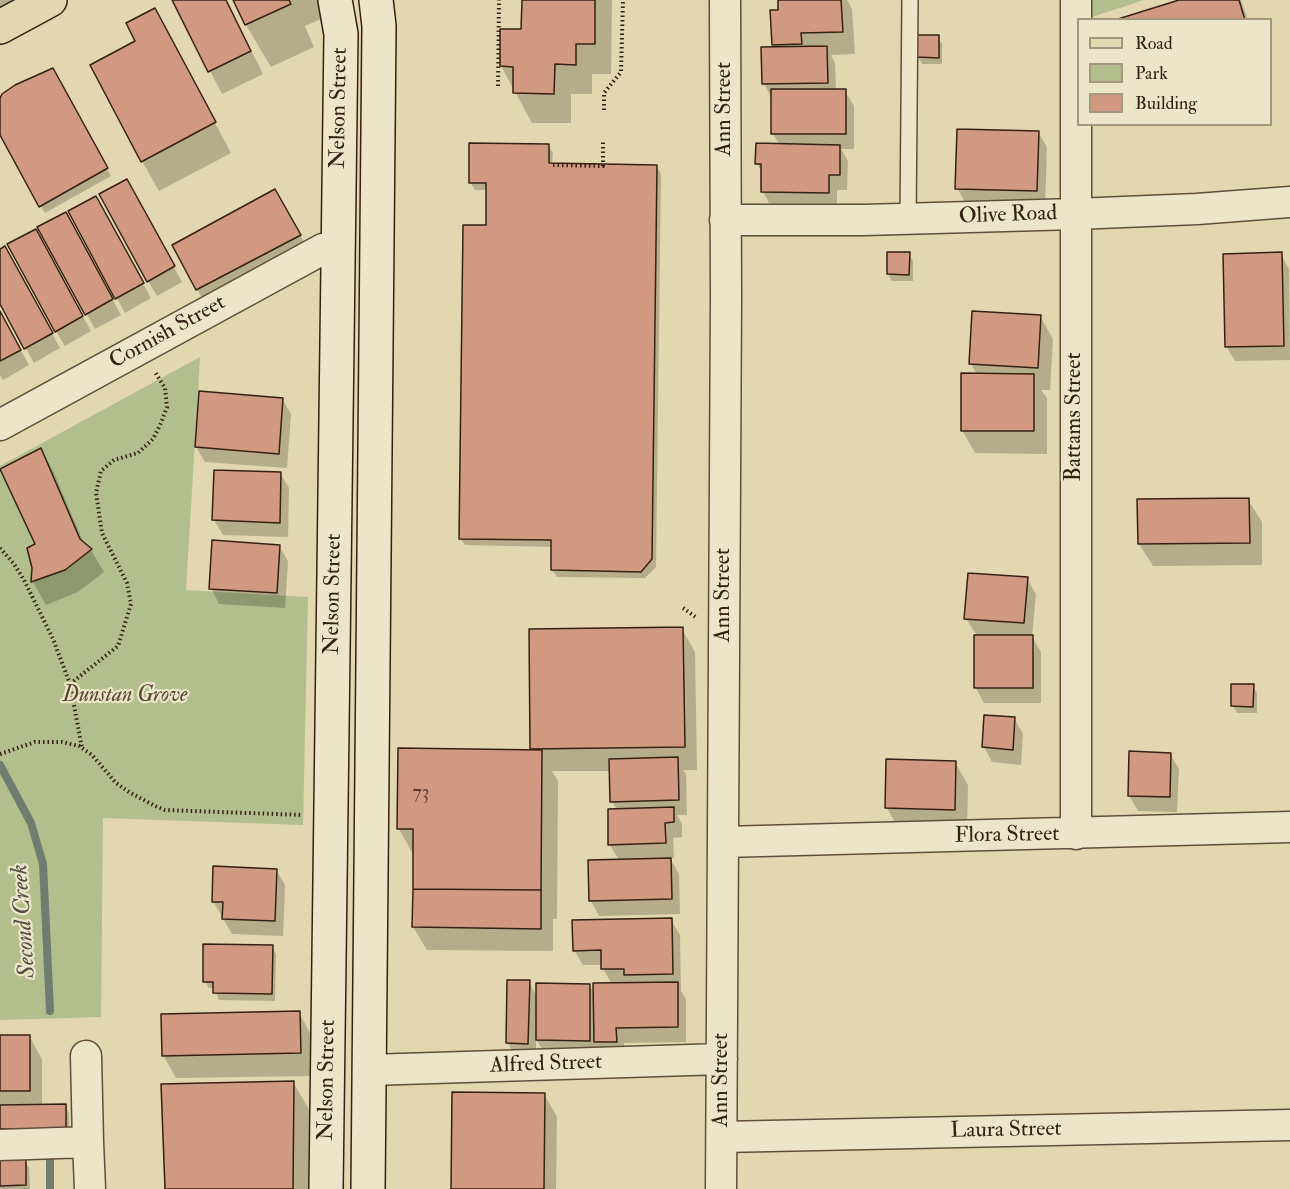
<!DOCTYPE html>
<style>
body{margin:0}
#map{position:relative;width:1290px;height:1189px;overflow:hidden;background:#e2d7ae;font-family:"IM FELL Double Pica",serif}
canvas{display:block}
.legend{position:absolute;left:1077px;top:18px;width:195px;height:108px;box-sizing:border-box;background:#ece5ca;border:2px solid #a39781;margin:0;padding:8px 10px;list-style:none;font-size:18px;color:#352113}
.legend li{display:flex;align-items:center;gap:12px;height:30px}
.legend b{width:30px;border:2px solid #a39781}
</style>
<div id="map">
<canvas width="1290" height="1189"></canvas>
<ul class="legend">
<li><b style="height:8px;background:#e2d7ae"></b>Road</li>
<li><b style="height:16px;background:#b2be8b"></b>Park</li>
<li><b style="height:16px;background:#d09980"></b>Building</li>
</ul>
</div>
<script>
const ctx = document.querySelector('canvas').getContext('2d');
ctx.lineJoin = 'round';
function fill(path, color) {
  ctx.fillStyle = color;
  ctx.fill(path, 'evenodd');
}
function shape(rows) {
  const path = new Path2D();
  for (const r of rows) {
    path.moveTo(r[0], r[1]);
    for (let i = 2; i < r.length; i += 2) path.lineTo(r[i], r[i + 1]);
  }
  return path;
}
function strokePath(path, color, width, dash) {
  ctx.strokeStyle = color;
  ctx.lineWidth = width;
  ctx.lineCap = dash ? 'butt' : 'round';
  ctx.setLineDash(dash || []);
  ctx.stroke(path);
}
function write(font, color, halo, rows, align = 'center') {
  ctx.font = font + ' "IM FELL Double Pica",serif';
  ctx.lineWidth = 4.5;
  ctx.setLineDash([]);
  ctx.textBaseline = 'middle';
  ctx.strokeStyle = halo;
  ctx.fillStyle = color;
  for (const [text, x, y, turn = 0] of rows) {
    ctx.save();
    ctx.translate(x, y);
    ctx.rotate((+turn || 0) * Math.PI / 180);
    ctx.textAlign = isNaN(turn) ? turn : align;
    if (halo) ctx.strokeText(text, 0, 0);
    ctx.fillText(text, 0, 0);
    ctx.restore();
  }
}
const green = shape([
 [1091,0,1144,0,1092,17],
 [200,357,186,590,308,597,303,825,103,818,101,1017,0,1020,0,466]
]);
const shadow = shape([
 [0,0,12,0,0,7],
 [174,0,226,0,263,74,222,94],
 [235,0,320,0,328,16,305,26,314,47,271,67,246,25],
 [523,0,612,0,611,74,592,74,592,94,571,94,571,123,532,123,501,66,523,30],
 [779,0,847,0,852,9,855,54,831,55,835,63,836,91,845,91,854,106,854,149,841,149,848,161,847,190,837,190,837,208,771,207,763,192,763,174,757,164,779,145,773,133,772,99,764,83,775,49,773,44,780,11],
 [1184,0,1241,0,1248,20,1122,20],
 [938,37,942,44,942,64,922,64,918,57],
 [171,40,231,153,159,191,142,161],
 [52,70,111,176,45,213,8,149,0,132,0,101],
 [1038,132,1047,147,1045,205,966,204,957,188],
 [548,146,553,153,552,165,657,167,661,174,656,567,645,578,557,577,552,570,553,547,465,545,460,538,487,227,488,190,475,190,470,182],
 [275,191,313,258,210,312,197,289],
 [135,196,182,282,157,296,148,281],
 [70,211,104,213,151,298,125,313],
 [39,228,74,229,121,315,95,329],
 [44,246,91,331,65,346,56,331],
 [0,250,13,263,60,348,34,363,0,301],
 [909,254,913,261,913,281,892,281,888,274],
 [1281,254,1289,269,1290,360,1235,361,1226,346],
 [0,313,29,365,3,380,0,375],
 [1040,316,1053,339,1050,390,1041,390,1047,398,1047,454,975,453,962,430,977,375,971,364],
 [282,399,291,414,287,468,205,462,196,447],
 [41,450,54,473,84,544,91,550,104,572,78,592,46,605,33,582,37,545],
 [280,473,289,488,288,537,223,535,214,520],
 [1248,500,1262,522,1262,565,1153,566,1139,544],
 [279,546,288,561,285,608,219,604,211,588],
 [1027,579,1036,594,1032,637,1041,652,1041,703,984,703,976,688,976,634,966,619],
 [682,629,695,652,697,770,683,770,686,774,687,815,677,815,682,824,682,837,673,838,674,858,670,858,679,874,680,914,599,916,591,901,619,860,610,845,617,810,612,801,611,771,552,771,558,781,557,919,553,919,553,951,427,950,413,927,414,856,399,829,533,751,532,749],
 [1253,686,1257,693,1257,713,1237,713,1233,706],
 [1014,718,1023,734,1021,765,992,762,984,747],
 [1170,754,1179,769,1177,812,1138,811,1129,795],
 [955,762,968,785,967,832,900,831,887,808],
 [276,870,285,885,283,936,232,934,213,901],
 [671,920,680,935,681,991,686,999,686,1042,624,1043,625,1057,604,1057,598,1046,598,1056,546,1055,536,1039,536,1058,516,1057,507,1042,529,982,537,997,589,985,595,994,612,984,603,969,603,965,583,965,574,950],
 [272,947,276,954,275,1001,219,1000,214,988,209,988,205,981],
 [299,1013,312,1036,313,1076,176,1078,163,1055],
 [0,1036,29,1036,42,1059,42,1106,65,1106,69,1113,69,1135,0,1136],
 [293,1082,318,1125,317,1189,167,1189],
 [544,1094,557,1117,556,1189,452,1189],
 [0,1161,25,1161,29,1168,30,1189,0,1189]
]);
const stream = shape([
 [0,765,31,823,43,864,50,1011],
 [50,1158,50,1189]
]);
const building = shape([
 [172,0,226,0,251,51,208,72,172,0],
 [233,0,289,0,291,4,245,25,233,0],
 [522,0,595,0,595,44,576,44,576,65,555,64,554,94,513,93,513,67,500,66,500,29,521,29,522,0],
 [778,0,841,0,843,32,801,33,802,44,772,45,770,10,778,10,778,0],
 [1179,0,1239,0,1245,20,1118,19,1179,0],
 [155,8,216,122,141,162,90,65,135,41,126,23,155,8],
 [916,35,939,35,939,58,916,57,916,35],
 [827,46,828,83,762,84,761,47,827,46],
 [53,68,108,168,39,207,0,135,0,98,2,94,15,85,53,68],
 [771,89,846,89,846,134,771,134,771,89],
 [957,129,1039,131,1037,191,955,189,957,129],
 [469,143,549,144,549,163,657,165,652,559,641,572,551,570,551,540,459,539,463,225,486,225,486,183,469,183,469,143],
 [756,143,840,145,840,175,829,175,829,193,761,192,761,164,755,164,756,143],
 [127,179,175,266,147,282,99,194,127,179],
 [275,189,301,235,196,290,172,245,275,189],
 [96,196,144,283,115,299,68,211,96,196],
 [66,212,113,299,85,315,37,227,66,212],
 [36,229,83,316,55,332,7,244,36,229],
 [5,246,53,333,24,349,0,304,0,249,5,246],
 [887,252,910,252,909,275,887,274,887,252],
 [1282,252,1284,346,1225,347,1223,254,1282,252],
 [0,311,21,350,0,361,0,311],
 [972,311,1041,315,1038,368,969,364,972,311],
 [961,373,1034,374,1034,431,961,431,961,373],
 [199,391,283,398,279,454,195,447,199,391],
 [41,448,80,539,92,549,65,570,31,582,32,568,27,548,35,544,0,469,41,448],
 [214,470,281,472,280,523,212,520,214,470],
 [1249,498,1250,543,1138,544,1137,499,1249,498],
 [212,540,280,545,277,593,209,589,212,540],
 [968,573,1028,577,1024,623,964,619,968,573],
 [683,627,685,747,530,749,529,629,683,627],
 [974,635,1033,635,1033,688,974,688,974,635],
 [1231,684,1254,684,1253,707,1231,706,1231,684],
 [984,715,1015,717,1013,750,982,747,984,715],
 [398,748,542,750,541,890,413,889,413,829,397,829,398,748],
 [1129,751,1171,753,1170,797,1128,796,1129,751],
 [678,757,679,800,610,802,609,759,678,757],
 [886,759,956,761,955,810,885,808,886,759],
 [674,807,674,822,665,823,666,843,608,845,608,809,674,807],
 [671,858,672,899,589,901,588,860,671,858],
 [213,866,277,869,275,921,222,919,223,902,212,902,213,866],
 [413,889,541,890,541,929,412,927,413,889],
 [672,918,673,974,624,975,624,969,601,969,601,950,573,951,572,920,672,918],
 [203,944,273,945,272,994,213,993,213,982,203,982,203,944],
 [507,980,530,980,528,1044,506,1043,507,980],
 [678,982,678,1027,616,1028,617,1042,594,1042,593,983,678,982],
 [536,983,590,984,590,1041,536,1040,536,983],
 [300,1011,301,1053,162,1056,161,1014,300,1011],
 [0,1035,30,1035,30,1091,0,1091,0,1035],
 [294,1081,293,1189,165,1189,161,1084,294,1081],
 [452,1092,545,1093,544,1189,451,1189,452,1092],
 [66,1104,66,1129,0,1129,0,1105,66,1104],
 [0,1159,26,1159,26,1185,0,1186,0,1159]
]);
const path = shape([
 [498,86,499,0],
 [604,110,604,93,621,72,623,0],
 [553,165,603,166,603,141],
 [0,548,14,564,24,580,53,639,70,684,82,748],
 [683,608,697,618],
 [70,684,118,646,131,604,127,583,102,533,96,493,101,471,114,460,138,453,153,439,161,423,167,407,165,388,155,372],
 [0,754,35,742,62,742,79,746,92,755,116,783,129,792,155,806,165,810,303,815]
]);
const service = shape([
 [908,219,910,0]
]);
const minor = shape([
 [1076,0,1076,834],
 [725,220,864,220,1075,214,1197,209,1290,202],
 [0,425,323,249,338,246],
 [723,842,1290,827],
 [369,1070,722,1059],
 [722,1137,1290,1125],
 [88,1142,90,1189],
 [0,1145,88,1142,86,1056],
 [721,1189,726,298,725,0]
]);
const secondary = shape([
 [326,1189,341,34,335,0],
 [368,1189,379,26,376,0]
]);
const primary = shape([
 [0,27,50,0]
]);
const numberNames = [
 ["73",421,794]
];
const streetNames = [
 ["Nelson Street",340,108,-89],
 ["Ann Street",725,109,-90],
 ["Olive Road",1008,216,-2],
 ["Cornish Street",168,333,-29],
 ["Battams Street",1075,417,-90],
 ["Nelson Street",334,594,-89],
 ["Ann Street",724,595,-90],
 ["Flora Street",1007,836,-1],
 ["Alfred Street",546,1065,-2],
 ["Nelson Street",328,1080,-89],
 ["Ann Street",722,1080,-90],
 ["Laura Street",1006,1131,-1]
];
const parkNames = [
 ["Dunstan Grove",125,696]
];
const waterNames = [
 ["Second Creek",25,921,-94]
];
fill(green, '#b2be8b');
fill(shadow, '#0003');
strokePath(stream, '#6f7c70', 8);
fill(building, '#d09980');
strokePath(building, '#352113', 1.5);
strokePath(service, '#604e3a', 18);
strokePath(minor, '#604e3a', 33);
strokePath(secondary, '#352113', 36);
strokePath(primary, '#352113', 36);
strokePath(path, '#352113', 4, [1.5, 3]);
strokePath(service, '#ece5ca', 15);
strokePath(minor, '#ece5ca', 30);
strokePath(secondary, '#ece5ca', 33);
strokePath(primary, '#e2d7ae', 33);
write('20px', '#5c3f2e', null, numberNames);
write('22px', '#352113', '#ece5ca', streetNames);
write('italic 22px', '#544831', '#ece5ca', parkNames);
write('italic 24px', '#524f42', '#ece5ca', waterNames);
</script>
